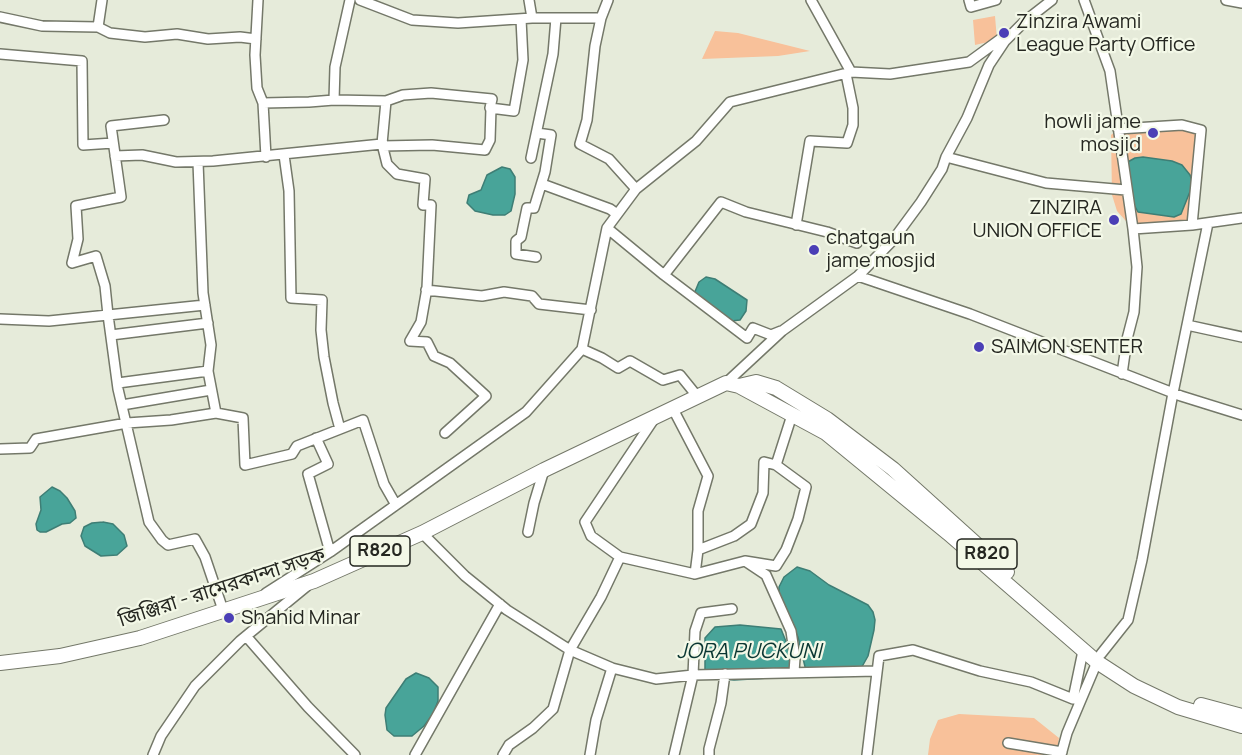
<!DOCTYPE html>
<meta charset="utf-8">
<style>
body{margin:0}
canvas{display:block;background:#e6ebda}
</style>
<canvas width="1242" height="755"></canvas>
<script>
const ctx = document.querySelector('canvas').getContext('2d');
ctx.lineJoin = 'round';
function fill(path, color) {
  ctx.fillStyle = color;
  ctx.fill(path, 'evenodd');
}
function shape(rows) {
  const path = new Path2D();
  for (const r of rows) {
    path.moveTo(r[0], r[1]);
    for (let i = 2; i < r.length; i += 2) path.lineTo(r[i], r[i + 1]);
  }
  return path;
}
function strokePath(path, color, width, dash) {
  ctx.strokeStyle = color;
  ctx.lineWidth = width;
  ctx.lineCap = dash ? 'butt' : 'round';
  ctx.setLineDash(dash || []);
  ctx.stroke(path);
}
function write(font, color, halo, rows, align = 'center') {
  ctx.font = font + ' Manrope,"Noto Sans Bengali",sans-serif';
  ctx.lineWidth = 4.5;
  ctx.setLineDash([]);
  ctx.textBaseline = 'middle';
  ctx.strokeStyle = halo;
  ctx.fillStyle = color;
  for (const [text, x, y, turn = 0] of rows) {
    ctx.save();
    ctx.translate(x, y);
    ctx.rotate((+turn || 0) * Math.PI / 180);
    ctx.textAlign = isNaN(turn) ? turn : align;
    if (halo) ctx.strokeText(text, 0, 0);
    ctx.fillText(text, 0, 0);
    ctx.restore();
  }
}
const green = shape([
 [995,16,997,40,975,45,973,20],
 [715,31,738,33,810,51,778,56,702,59],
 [1118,129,1190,129,1201,136,1204,150,1202,181,1193,216,1186,223,1133,229,1117,211,1112,195,1111,135],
 [959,714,1034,718,1059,738,1056,755,928,755,930,739,938,720]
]);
const water = shape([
 [1143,157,1172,161,1182,165,1190,175,1193,184,1181,214,1174,217,1138,212,1133,203,1124,164,1135,158,1143,157],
 [502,167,510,169,515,177,515,194,511,211,505,215,493,215,475,211,467,203,469,195,481,190,487,175,502,167],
 [706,277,715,279,747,300,746,311,740,320,731,321,694,294,699,282,706,277],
 [52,487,60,491,67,498,75,511,76,518,70,523,62,524,46,532,40,532,37,530,36,524,41,510,40,497,52,487],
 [103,522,113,524,124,535,127,546,117,555,101,556,85,546,81,536,84,527,92,523,103,522],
 [797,567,810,571,829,585,868,605,873,612,875,620,874,630,868,656,859,672,848,676,835,677,806,671,798,637,779,596,779,587,784,577,797,567],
 [740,625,781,629,789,649,793,667,769,678,734,680,705,677,705,638,715,627,740,625],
 [416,673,429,678,438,687,438,701,433,714,424,726,412,736,394,736,387,730,385,715,386,708,406,679,416,673]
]);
const street = shape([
 [258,0,255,55,257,88,263,103,266,157],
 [360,0,412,20,458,23,532,18,601,18,608,0],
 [529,0,532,18],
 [969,0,971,7,996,0],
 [1084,0,1110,71,1133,229,1192,225,1242,218],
 [1226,0,1242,3],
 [0,17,42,26,98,27,102,0],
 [601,18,595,46,587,120,580,144,609,159,636,189],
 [98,27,110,33,145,37,177,34,208,39,240,37,256,39],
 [0,54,82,61,83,145,113,143],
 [851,72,890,74,969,62,1006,35],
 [334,100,335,67,350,0],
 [263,103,309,102,334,100,386,101],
 [164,120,111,126,121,197,76,206,78,239,72,263,96,256,105,286,108,315,205,305],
 [1118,129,1182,125,1201,130,1192,225],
 [382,144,387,164,397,174,425,179,423,205,431,205,427,288,421,322,410,341,427,342,434,356,450,363,486,396,445,433],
 [382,146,432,145,485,150,490,140,491,108],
 [284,155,289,191,291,298,322,300,321,330,324,357,333,403,340,429],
 [115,156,142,155,176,162,213,161,382,144,386,101,403,95,431,93,492,99,490,108,514,111,523,60,521,19],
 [946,157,1046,183,1126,190],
 [531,158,553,54,556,18],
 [542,184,610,209,617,214],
 [796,225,810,141,847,143,853,125,853,108,846,74],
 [607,228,664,275,747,338,753,328,771,335,781,331],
 [536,257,516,254,516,241,521,237,527,208,534,208,545,172,551,135,537,133],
 [664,275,721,202,746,212,827,232,857,243],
 [858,276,970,314,1181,396,1242,415],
 [426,290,482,296,504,292,532,296,539,304,591,310],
 [0,319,49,321,108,315,118,389,149,522,162,540,168,545,195,539,205,557,223,610],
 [1187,325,1242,337],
 [111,335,208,323],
 [582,349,602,358,618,368,630,361,663,380,680,375,697,396],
 [1122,374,1127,339,1134,312,1137,267,1133,229],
 [118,383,208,371],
 [726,383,782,331,858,276,893,240,921,202,942,169,946,157,967,118,989,65,1005,41,1025,21,1052,0],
 [122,405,211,390],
 [216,413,243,418,245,465,292,454,297,446,363,420,384,484,396,505],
 [316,438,328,464,308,474,330,552],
 [0,449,30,448,36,439,127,423,171,420,216,413,208,371,211,345,203,293,198,162],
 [528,532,534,503,544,470],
 [422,533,465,576,507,610,570,650,612,668,656,679,693,675,877,671],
 [698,550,734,536,751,524,763,493,764,462,776,465],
 [620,557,591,536,585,522,654,419],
 [745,561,776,566,786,550,798,519,806,487,776,465,792,415],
 [695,574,745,561,766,575,791,631,795,658,794,672],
 [266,593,330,552,526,412,582,349,607,228,636,189,696,141,730,102,851,72,811,0],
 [246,636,308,707,355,755],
 [1101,654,1128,620,1142,560,1173,393,1208,223],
 [1008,743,1062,752],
 [153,755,161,736,195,686,240,641,307,586],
 [415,755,500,604],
 [503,755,509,745,533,728,553,709,570,650,601,597,620,557,695,574,698,550,698,511,708,476,673,409],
 [590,755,596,720,612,668],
 [674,755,693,675,695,631,701,613,732,609],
 [709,755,709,749,721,703,725,674],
 [867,755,879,656,913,650,980,671,1031,682,1073,699,1083,651],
 [1061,755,1067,733,1097,662]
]);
const primary = shape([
 [739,386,756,382,776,388,827,419,893,469,1007,572],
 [0,663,60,656,140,638,314,581,422,533,544,470,726,383,739,386,826,433,948,533,1097,662,1134,686,1178,707,1242,726],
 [1201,705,1242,716]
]);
const markers = [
 [1004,33,6,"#4b3fb6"],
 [1153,133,6,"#4b3fb6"],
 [1114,220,6,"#4b3fb6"],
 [814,250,6,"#4b3fb6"],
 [979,347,6,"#4b3fb6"],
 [229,618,6,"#4b3fb6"]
];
const shields = [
 [380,551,60],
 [987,554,60]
];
const shieldNames = [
 ["R820",380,551],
 ["R820",987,554]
];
const poiNames = [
 ["Zinzira Awami",1016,22],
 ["League Party Office",1016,45],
 ["howli jame",1141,122,"right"],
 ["mosjid",1141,145,"right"],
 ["ZINZIRA",1102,208,"right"],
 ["UNION OFFICE",1102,231,"right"],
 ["chatgaun",826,238],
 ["jame mosjid",826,261],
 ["SAIMON SENTER",991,347],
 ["Shahid Minar",241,618]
];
const streetNames = [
 ["জিঞ্জিরা - রামেরকান্দা সড়ক",222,588,-18]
];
const waterNames = [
 ["JORA PUCKUNI",749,652]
];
fill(green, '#f8c19a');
fill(water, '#48a499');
strokePath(water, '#3e7e75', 1.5);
strokePath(street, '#747869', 12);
strokePath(primary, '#747869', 16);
strokePath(street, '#fff', 9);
strokePath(primary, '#fff', 14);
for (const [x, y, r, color] of markers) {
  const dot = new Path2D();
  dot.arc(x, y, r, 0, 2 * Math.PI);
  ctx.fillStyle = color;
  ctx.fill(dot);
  strokePath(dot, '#f3f8e7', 2);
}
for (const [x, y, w] of shields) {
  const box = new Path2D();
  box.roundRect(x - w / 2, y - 15, w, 30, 4.5);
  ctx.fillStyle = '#f3f8e7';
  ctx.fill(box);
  strokePath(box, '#252721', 1.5);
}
write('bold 18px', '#252721', null, shieldNames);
write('20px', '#252721', '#f3f8e7', poiNames, 'left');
write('20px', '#252721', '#f3f8e7', streetNames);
write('italic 21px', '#0a3632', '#f3f8e7', waterNames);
</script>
